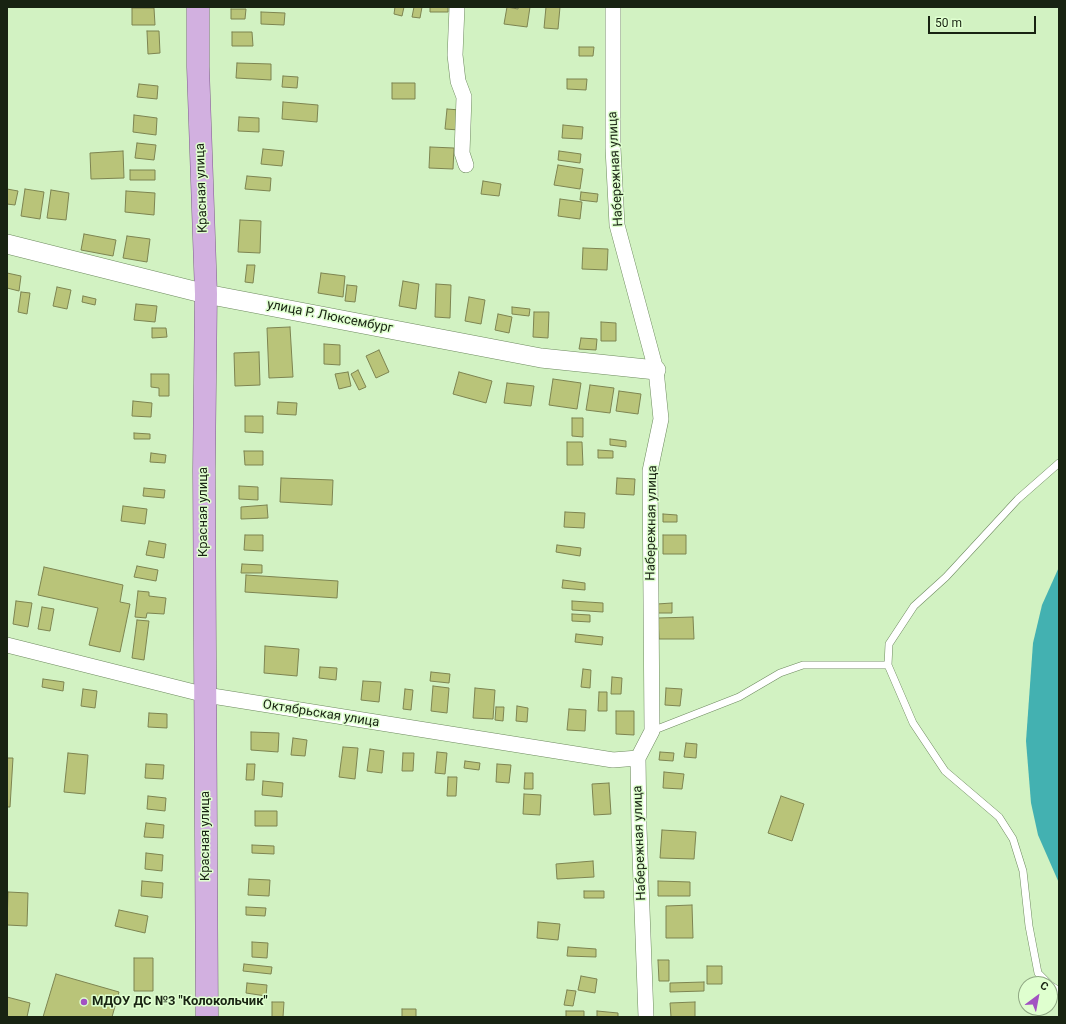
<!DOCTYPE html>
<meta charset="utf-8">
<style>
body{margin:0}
#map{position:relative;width:1066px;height:1024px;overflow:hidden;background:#d2f2c2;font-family:Roboto,sans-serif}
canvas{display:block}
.frame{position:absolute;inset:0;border:8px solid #182312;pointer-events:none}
.north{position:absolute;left:1018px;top:976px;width:40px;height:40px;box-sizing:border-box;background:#dfffcf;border:1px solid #8fa783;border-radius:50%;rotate:32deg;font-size:11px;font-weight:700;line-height:16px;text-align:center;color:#182312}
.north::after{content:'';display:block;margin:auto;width:14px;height:18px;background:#a252c2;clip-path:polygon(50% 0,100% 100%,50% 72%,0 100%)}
.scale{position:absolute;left:928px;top:16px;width:108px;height:18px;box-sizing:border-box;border:2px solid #182312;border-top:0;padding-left:5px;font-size:12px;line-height:14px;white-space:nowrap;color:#182312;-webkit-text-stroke:3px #dfffcf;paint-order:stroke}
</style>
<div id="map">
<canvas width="1066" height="1024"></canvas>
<div class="frame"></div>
<div class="north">С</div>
<div class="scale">50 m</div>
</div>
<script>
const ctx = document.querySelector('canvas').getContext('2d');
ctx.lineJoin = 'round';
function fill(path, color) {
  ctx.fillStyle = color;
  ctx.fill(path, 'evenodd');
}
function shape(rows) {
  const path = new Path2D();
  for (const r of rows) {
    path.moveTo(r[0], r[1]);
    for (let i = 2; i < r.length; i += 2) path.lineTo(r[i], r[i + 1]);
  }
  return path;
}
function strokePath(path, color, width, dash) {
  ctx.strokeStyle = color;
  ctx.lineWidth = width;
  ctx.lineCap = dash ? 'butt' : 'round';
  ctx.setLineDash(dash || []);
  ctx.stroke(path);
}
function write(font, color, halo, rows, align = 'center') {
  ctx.font = font + ' Roboto,sans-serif';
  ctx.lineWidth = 3;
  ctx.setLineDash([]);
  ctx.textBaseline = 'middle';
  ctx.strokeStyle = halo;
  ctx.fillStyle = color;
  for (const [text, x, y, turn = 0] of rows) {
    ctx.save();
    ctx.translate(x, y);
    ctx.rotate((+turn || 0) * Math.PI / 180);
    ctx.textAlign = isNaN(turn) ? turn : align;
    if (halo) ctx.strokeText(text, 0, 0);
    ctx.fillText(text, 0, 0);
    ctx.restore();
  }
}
const water = shape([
 [1059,567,1059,883,1038,835,1031,803,1026,741,1033,643,1042,605]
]);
const building = shape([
 [395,7,404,7,402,16,394,14,395,7],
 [414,7,422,7,420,18,412,17,414,7],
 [430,7,448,7,448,12,430,12,430,7],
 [507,7,518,9,518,7,530,7,527,27,504,24,507,7],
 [546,7,560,7,558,29,544,28,546,7],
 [132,8,154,8,155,25,132,25,132,8],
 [231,9,246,9,245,19,231,19,231,9],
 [261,12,285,13,284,25,261,24,261,12],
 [147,31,159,31,160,53,148,54,147,31],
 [232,32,252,32,253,46,232,46,232,32],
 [579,47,594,47,593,56,579,56,579,47],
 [237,63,271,64,271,80,236,78,237,63],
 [283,76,298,77,297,88,282,87,283,76],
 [567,79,587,79,586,90,567,89,567,79],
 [392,83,415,83,415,99,392,99,392,83],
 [139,84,158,86,157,99,137,97,139,84],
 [283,102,318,105,317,122,282,119,283,102],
 [447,109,460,110,459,130,445,129,447,109],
 [134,115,157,118,156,135,133,132,134,115],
 [239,117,259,118,259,132,238,131,239,117],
 [563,125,583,127,582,139,562,138,563,125],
 [137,143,156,145,154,160,135,158,137,143],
 [430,147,454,148,453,169,429,168,430,147],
 [263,149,284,151,282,166,261,164,263,149],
 [123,151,124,178,91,179,90,153,123,151],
 [559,151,581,154,580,163,558,160,559,151],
 [558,165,583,169,580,189,554,185,558,165],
 [130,170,155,170,155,180,130,180,130,170],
 [247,176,271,178,270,191,245,189,247,176],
 [483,181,501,184,499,196,481,194,483,181],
 [7,189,18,191,15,205,7,204,7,189],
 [25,189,44,192,40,219,21,216,25,189],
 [51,190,69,193,66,220,47,218,51,190],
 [126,191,155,193,154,215,125,212,126,191],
 [581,192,598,194,597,202,580,200,581,192],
 [560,199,582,202,580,219,558,216,560,199],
 [240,220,261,221,260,253,238,252,240,220],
 [84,234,116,240,113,256,81,250,84,234],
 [127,236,150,239,147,262,123,258,127,236],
 [583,248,608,249,607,270,582,269,583,248],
 [247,265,255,265,253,283,245,282,247,265],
 [7,273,21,276,19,291,7,288,7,273],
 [321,273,345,276,343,297,318,293,321,273],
 [403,281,419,284,416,309,399,306,403,281],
 [436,284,451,285,450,318,435,317,436,284],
 [347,285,357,286,355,302,345,301,347,285],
 [57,287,71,290,67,309,53,306,57,287],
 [21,292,30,293,27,314,18,312,21,292],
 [83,296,96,299,95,305,82,302,83,296],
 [469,297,485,300,481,324,465,321,469,297],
 [136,304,157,306,155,322,134,320,136,304],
 [512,307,530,309,529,316,512,314,512,307],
 [534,312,549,312,548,338,533,337,534,312],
 [498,314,512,317,509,333,495,330,498,314],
 [601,322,616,323,616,341,601,341,601,322],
 [290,327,293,377,269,378,267,328,290,327],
 [152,328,166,328,167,337,152,338,152,328],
 [581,338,597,339,596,350,579,349,581,338],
 [324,344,340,345,340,365,324,364,324,344],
 [379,350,389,372,376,378,366,356,379,350],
 [259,352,260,385,235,386,234,353,259,352],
 [358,370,366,387,359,390,351,374,358,370],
 [348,372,351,386,339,389,335,374,348,372],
 [459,372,492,381,486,403,453,394,459,372],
 [151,374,169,374,169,396,159,396,159,388,151,387,151,374],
 [553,379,581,383,577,409,549,405,553,379],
 [507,383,534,386,531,406,504,403,507,383],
 [590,385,614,388,610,413,586,410,590,385],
 [619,391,641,394,638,414,616,411,619,391],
 [133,401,152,403,151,417,132,416,133,401],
 [278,402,297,403,296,415,277,414,278,402],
 [245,416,263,416,263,433,245,432,245,416],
 [572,418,583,418,583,437,572,436,572,418],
 [134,433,150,434,150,439,134,439,134,433],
 [610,439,626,441,626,447,610,445,610,439],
 [567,442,582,442,583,465,567,465,567,442],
 [598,450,613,451,613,458,598,458,598,450],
 [244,451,263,451,263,465,245,465,244,451],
 [151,453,166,455,165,463,150,462,151,453],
 [281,478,333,480,332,505,280,502,281,478],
 [617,478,635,479,634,495,616,494,617,478],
 [239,486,258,487,258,500,239,499,239,486],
 [144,488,165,490,164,498,143,496,144,488],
 [267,505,268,518,241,519,241,507,267,505],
 [123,506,147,509,145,524,121,521,123,506],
 [565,512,585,513,584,528,564,527,565,512],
 [663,514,677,515,677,522,663,522,663,514],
 [245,535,263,535,263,551,244,550,245,535],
 [663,535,686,535,686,554,663,554,663,535],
 [149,541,166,544,164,558,146,555,149,541],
 [557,545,581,548,580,556,556,552,557,545],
 [242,564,262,565,262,573,241,573,242,564],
 [137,566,158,570,156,581,134,577,137,566],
 [44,567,123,585,120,602,130,604,120,652,89,645,98,608,38,595,44,567],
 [246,575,338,581,337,598,245,592,246,575],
 [563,580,585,583,585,590,562,588,563,580],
 [138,591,149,592,149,596,166,598,164,614,147,613,146,618,135,617,138,591],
 [16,601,32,603,28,627,13,624,16,601],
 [572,601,603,603,603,612,572,610,572,601],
 [672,603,672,613,657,613,657,604,672,603],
 [42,607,54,609,50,631,38,629,42,607],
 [572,614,590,615,590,622,572,621,572,614],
 [693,617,694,639,659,639,658,618,693,617],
 [137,620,149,621,144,660,132,658,137,620],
 [576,634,603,637,602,645,575,642,576,634],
 [265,646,299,649,297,676,264,673,265,646],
 [320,667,337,668,336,680,319,678,320,667],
 [583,669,591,670,590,688,581,687,583,669],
 [431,672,450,674,449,683,430,681,431,672],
 [612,677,622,678,621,694,611,694,612,677],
 [43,679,64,682,63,691,42,687,43,679],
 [363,681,381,682,379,702,361,700,363,681],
 [433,686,449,688,447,713,431,711,433,686],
 [475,688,495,690,493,719,473,718,475,688],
 [666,688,682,689,680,706,665,705,666,688],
 [83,689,97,691,95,708,81,706,83,689],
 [405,689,413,690,411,710,403,709,405,689],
 [599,692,607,692,607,711,598,711,599,692],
 [517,706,528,708,527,722,516,721,517,706],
 [496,707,504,707,503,721,495,720,496,707],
 [569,709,586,710,585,731,567,730,569,709],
 [616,711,634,711,634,735,616,734,616,711],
 [149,713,167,714,167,728,148,727,149,713],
 [251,732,279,733,278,752,251,750,251,732],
 [293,738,307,740,305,756,291,755,293,738],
 [686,743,697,744,696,758,684,757,686,743],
 [343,747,358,748,355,779,339,777,343,747],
 [370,749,384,751,382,773,367,771,370,749],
 [437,752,447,753,445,774,435,773,437,752],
 [660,752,674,753,673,761,659,760,660,752],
 [68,753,88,755,85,794,64,792,68,753],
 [403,753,414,753,413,771,402,771,403,753],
 [7,758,13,758,10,807,7,807,7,758],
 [465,761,480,763,479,770,464,768,465,761],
 [146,764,164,765,163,779,145,778,146,764],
 [247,764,255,764,254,780,246,780,247,764],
 [497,764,511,765,509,783,496,782,497,764],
 [664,772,684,774,682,789,663,788,664,772],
 [525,773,533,773,533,789,524,789,525,773],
 [448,777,457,777,456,796,447,796,448,777],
 [263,781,283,783,282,797,262,795,263,781],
 [609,783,611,814,594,815,592,784,609,783],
 [524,794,541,795,540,815,523,814,524,794],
 [148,796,166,798,165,811,147,809,148,796],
 [781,796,804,804,792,841,768,833,781,796],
 [255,811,277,811,277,826,255,826,255,811],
 [146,823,164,825,163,838,144,837,146,823],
 [662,830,696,832,694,859,660,858,662,830],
 [252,845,274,846,274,854,252,853,252,845],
 [146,853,163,855,162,871,145,869,146,853],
 [593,861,594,877,557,879,556,864,593,861],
 [249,879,270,880,269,896,248,895,249,879],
 [142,881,163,883,162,898,141,896,142,881],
 [658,881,690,882,690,896,658,896,658,881],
 [584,891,604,891,604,898,584,898,584,891],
 [8,892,28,893,27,926,7,925,8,892],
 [692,905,693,938,666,938,666,906,692,905],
 [246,907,266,908,265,916,246,915,246,907],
 [119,910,148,916,145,933,115,926,119,910],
 [538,922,560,924,558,940,537,938,538,922],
 [252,942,268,943,267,958,252,957,252,942],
 [568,947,596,949,596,957,567,956,568,947],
 [134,958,153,958,153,991,134,991,134,958],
 [658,960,669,960,669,981,659,981,658,960],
 [244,964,272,967,271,974,243,971,244,964],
 [707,966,722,966,722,984,707,984,707,966],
 [56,974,119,992,112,1017,43,1017,56,974],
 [581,976,597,979,595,993,578,990,581,976],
 [704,982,704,991,670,992,670,983,704,982],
 [247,983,267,985,266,996,246,993,247,983],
 [567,990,576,991,573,1006,564,1005,567,990],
 [7,997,30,1003,27,1017,7,1017,7,997],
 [272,1002,284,1002,283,1017,272,1017,272,1002],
 [695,1002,695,1017,706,1017,671,1017,670,1003,695,1002],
 [402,1009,416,1009,416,1017,402,1017,402,1009],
 [566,1011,584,1011,584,1017,566,1017,566,1011],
 [597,1011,618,1013,618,1017,597,1017,597,1011]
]);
const service = shape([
 [888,665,889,644,914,606,946,577,1018,499,1059,463],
 [652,731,739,697,780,673,803,665,888,665,913,723,945,771,999,817,1013,839,1023,871,1029,926,1038,973,1049,984],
 [1050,985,1059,991]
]);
const minor = shape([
 [457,7,455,55,458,81,464,97,462,153,466,165],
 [613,7,613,148,617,225,656,370,661,419,650,471,652,731,638,758,639,828,646,1017],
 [7,645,206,695,613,760,638,758]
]);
const tertiary = shape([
 [7,244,206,294,541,358,656,370]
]);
const primary = shape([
 [198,7,198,67,206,294,204,470,207,1017]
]);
const markers = [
 [84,1002,4,"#a252c2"]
];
const streetNames = [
 ["Набережная улица",616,169,-93],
 ["Красная улица",202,188,-92],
 ["улица Р. Люксембург",330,317,11],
 ["Красная улица",204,512,-90],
 ["Набережная улица",652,523,-89],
 ["Октябрьская улица",321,714,9],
 ["Красная улица",206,836,-90],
 ["Набережная улица",640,843,-92]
];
const poiNames = [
 ["МДОУ ДС №3 \"Колокольчик\"",92,1002]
];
fill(water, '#43b1b1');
fill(building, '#b9c479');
strokePath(building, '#7d8451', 1);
strokePath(service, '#6e8a5f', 8);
strokePath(minor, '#6e8a5f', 16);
strokePath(tertiary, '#6e8a5f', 20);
strokePath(primary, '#7d5d8a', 23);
strokePath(service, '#fff', 7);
strokePath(minor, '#fff', 15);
strokePath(tertiary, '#fff', 19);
strokePath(primary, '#d2b0e0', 22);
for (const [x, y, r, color] of markers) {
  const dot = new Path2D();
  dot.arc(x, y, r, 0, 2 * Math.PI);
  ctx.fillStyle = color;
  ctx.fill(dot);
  strokePath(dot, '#dfffcf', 1.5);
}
write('13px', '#182312', '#dfffcf', streetNames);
write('bold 13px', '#182312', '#dfffcf', poiNames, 'left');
</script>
